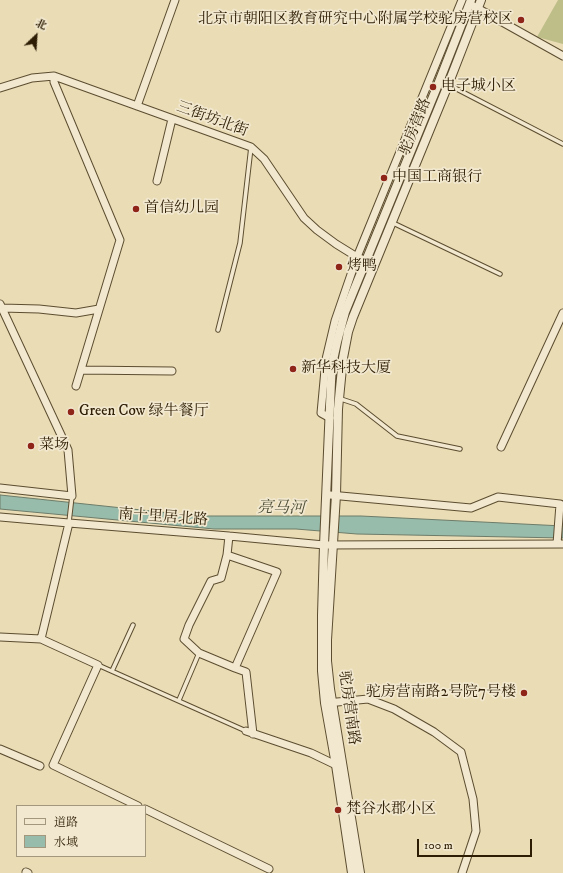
<!DOCTYPE html>
<meta charset="utf-8">
<style>
body{margin:0}
#map{position:relative;width:563px;height:873px;overflow:hidden;background:#eadcb5;font-family:"IM FELL DW Pica","Noto Serif SC",serif}
canvas{display:block}
.legend{position:absolute;left:16px;top:805px;width:130px;height:52px;box-sizing:border-box;background:#f1e8cf;border:1px solid #a3977e;margin:0;padding:5px 7px;list-style:none;font-size:12px;color:#2d1d04}
.legend li{display:flex;align-items:center;gap:8px;height:20px}
.legend b{width:20px;border:1px solid #a3977e}
.north{position:absolute;left:16px;top:16px;width:40px;height:40px;-webkit-text-stroke:3px #f1e8cf;paint-order:stroke;rotate:25deg;font-size:11px;font-weight:700;line-height:16px;text-align:center;color:#2d1d04}
.north::after{content:'';display:block;margin:auto;width:14px;height:18px;background:#2d1d04;clip-path:polygon(50% 0,100% 100%,50% 72%,0 100%)}
.scale{position:absolute;left:417px;top:839px;width:115px;height:18px;box-sizing:border-box;border:2px solid #2d1d04;border-top:0;padding-left:5px;font-size:12px;line-height:14px;white-space:nowrap;color:#2d1d04;-webkit-text-stroke:3px #f1e8cf;paint-order:stroke}
</style>
<div id="map">
<canvas width="563" height="873"></canvas>
<ul class="legend">
<li><b style="height:5px;background:#f1e8cf"></b>道路</li>
<li><b style="height:11px;background:#98bcac"></b>水域</li>
</ul>
<div class="north">北</div>
<div class="scale">100 m</div>
</div>
<script>
const ctx = document.querySelector('canvas').getContext('2d');
ctx.lineJoin = 'round';
function fill(path, color) {
  ctx.fillStyle = color;
  ctx.fill(path, 'evenodd');
}
function shape(rows) {
  const path = new Path2D();
  for (const r of rows) {
    path.moveTo(r[0], r[1]);
    for (let i = 2; i < r.length; i += 2) path.lineTo(r[i], r[i + 1]);
  }
  return path;
}
function strokePath(path, color, width, dash) {
  ctx.strokeStyle = color;
  ctx.lineWidth = width;
  ctx.lineCap = dash ? 'butt' : 'round';
  ctx.setLineDash(dash || []);
  ctx.stroke(path);
}
function write(font, color, halo, rows, align = 'center') {
  ctx.font = font + ' "IM FELL DW Pica","Noto Serif SC",serif';
  ctx.lineWidth = 3.5;
  ctx.setLineDash([]);
  ctx.textBaseline = 'middle';
  ctx.strokeStyle = halo;
  ctx.fillStyle = color;
  for (const [text, x, y, turn = 0] of rows) {
    ctx.save();
    ctx.translate(x, y);
    ctx.rotate((+turn || 0) * Math.PI / 180);
    ctx.textAlign = isNaN(turn) ? turn : align;
    if (halo) ctx.strokeText(text, 0, 0);
    ctx.fillText(text, 0, 0);
    ctx.restore();
  }
}
const green = shape([
 [558,0,563,0,563,44,537,37]
]);
const water = shape([
 [0,495,198,516,361,516,563,526,563,538,357,534,296,529,214,529,0,509,0,495]
]);
const service = shape([
 [449,85,563,144],
 [391,222,500,274],
 [218,330,240,243,251,147],
 [338,398,356,404,397,436,460,449],
 [69,522,72,496],
 [98,665,246,731],
 [112,671,133,625],
 [179,700,199,653]
]);
const minor = shape([
 [470,4,563,56],
 [54,76,54,82,120,240,76,386],
 [0,88,32,78,54,76,251,147,264,159,304,218,317,230,336,244,357,257,374,264],
 [137,106,175,0],
 [157,181,172,119],
 [0,304,68,450,72,496,0,488],
 [2,308,39,309,76,313,99,309],
 [81,370,172,371],
 [330,418,321,413,326,359,335,321,357,257,462,0],
 [501,447,563,313],
 [330,495,471,508,498,497,560,504,557,544],
 [0,517,69,523,229,536,324,545,563,544],
 [229,536,227,555,277,572,235,668,246,672,253,734],
 [227,555,221,578,211,581,189,625,184,639,199,653,235,668],
 [0,637,41,639,98,665,53,765,138,806],
 [41,639,69,523],
 [327,703,368,699,394,709,434,732,461,752,473,799,476,831,462,873],
 [246,731,311,753,336,765],
 [0,749,40,766],
 [145,809,269,869],
 [26,872,28,873]
]);
const tertiary = shape([
 [352,873,336,765,325,703,322,671,322,615,324,545,331,382,332,365,337,342,345,312,437,87,471,0],
 [360,873,330,689,327,661,327,640,336,495,338,409,343,358,348,332,353,317,448,85,481,0]
]);
const markers = [
 [521,20,4,"#8f2418"],
 [433,87,4,"#8f2418"],
 [384,178,4,"#8f2418"],
 [136,209,4,"#8f2418"],
 [339,267,4,"#8f2418"],
 [293,369,4,"#8f2418"],
 [71,412,4,"#8f2418"],
 [31,446,4,"#8f2418"],
 [524,693,4,"#8f2418"],
 [338,810,4,"#8f2418"]
];
const poiNames = [
 ["北京市朝阳区教育研究中心附属学校驼房营校区",513,20,"right"],
 ["电子城小区",441,87],
 ["中国工商银行",392,178],
 ["首信幼儿园",144,209],
 ["烤鸭",347,267],
 ["新华科技大厦",301,369],
 ["Green Cow 绿牛餐厅",79,412],
 ["菜场",39,446],
 ["驼房营南路2号院7号楼",516,693,"right"],
 ["梵谷水郡小区",346,810]
];
const streetNames = [
 ["三街坊北街",212,120,20],
 ["驼房营路",416,127,-68],
 ["南十里居北路",163,518,4],
 ["驼房营南路",348,708,82]
];
const waterNames = [
 ["亮马河",281,509,1]
];
fill(green, '#bebe88');
fill(water, '#98bcac');
strokePath(water, '#6d7c69', 1);
strokePath(service, '#5c4d30', 5.5);
strokePath(minor, '#5c4d30', 9);
strokePath(tertiary, '#5c4d30', 10);
strokePath(service, '#f1e8cf', 3.5);
strokePath(minor, '#f1e8cf', 7);
strokePath(tertiary, '#f1e8cf', 8);
for (const [x, y, r, color] of markers) {
  const dot = new Path2D();
  dot.arc(x, y, r, 0, 2 * Math.PI);
  ctx.fillStyle = color;
  ctx.fill(dot);
  strokePath(dot, '#f1e8cf', 1.5);
}
write('15px', '#2d1d04', '#f1e8cf', poiNames, 'left');
write('15px', '#2d1d04', '#f1e8cf', streetNames);
write('italic 16px', '#4d4d36', '#f1e8cf', waterNames);
</script>
